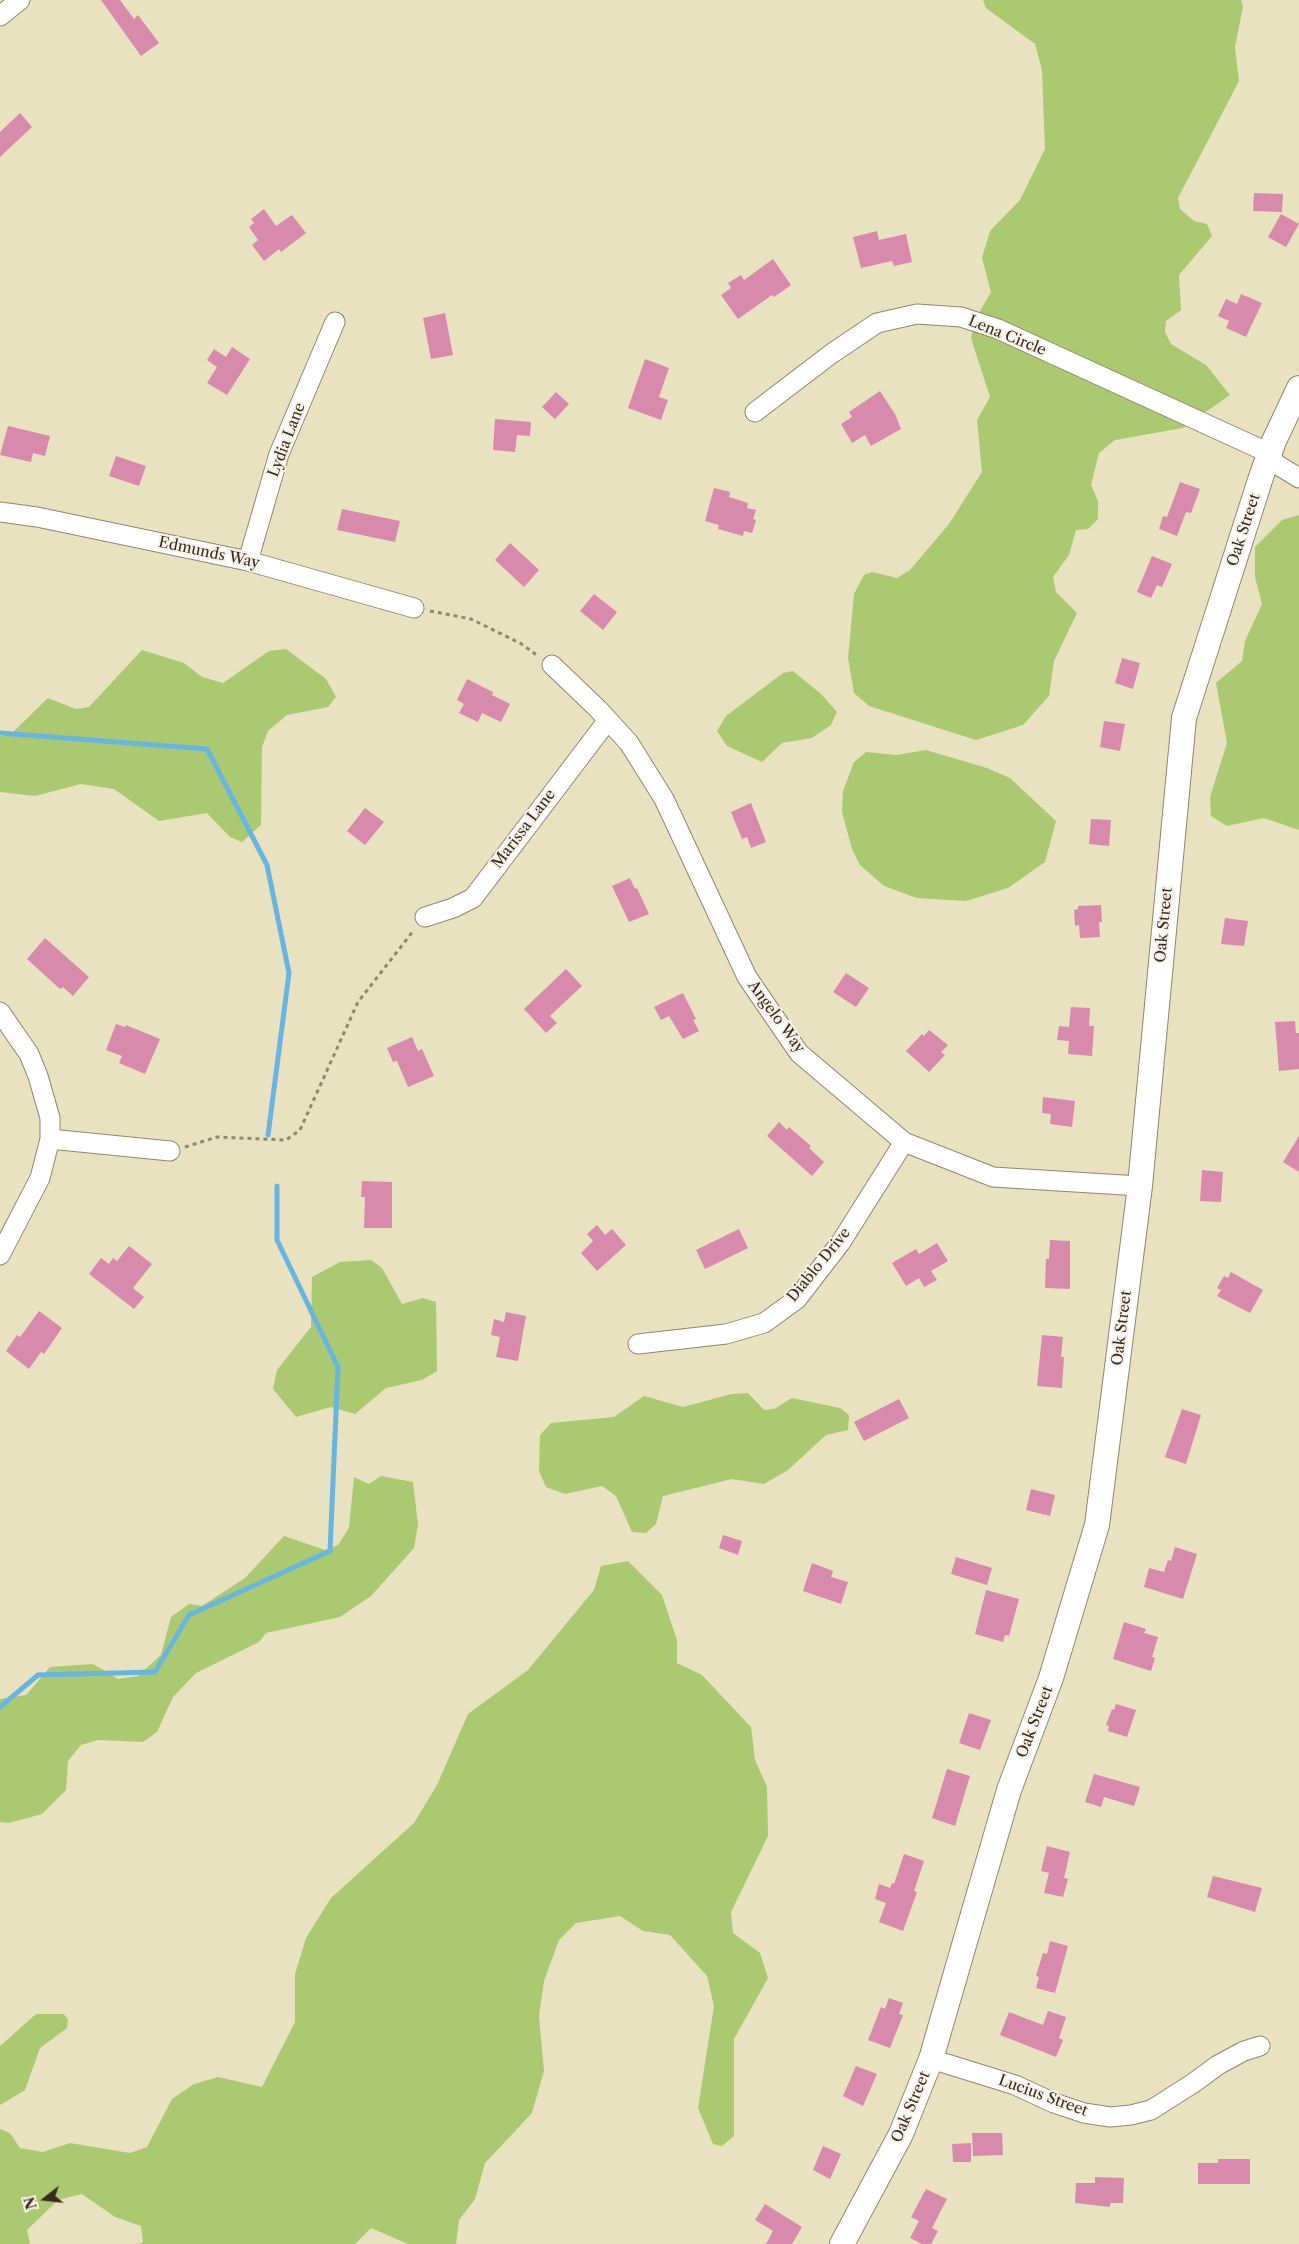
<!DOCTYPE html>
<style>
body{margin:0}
#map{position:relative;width:1299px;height:2244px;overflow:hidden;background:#e8e2c1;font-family:"Libre Caslon Text",serif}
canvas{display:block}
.north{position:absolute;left:20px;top:2174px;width:50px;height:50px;-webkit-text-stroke:4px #f7f3e8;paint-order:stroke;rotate:254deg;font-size:14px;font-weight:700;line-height:20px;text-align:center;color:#3b2a1e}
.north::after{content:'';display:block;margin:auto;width:18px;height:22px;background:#3b2a1e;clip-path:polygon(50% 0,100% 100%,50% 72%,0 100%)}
</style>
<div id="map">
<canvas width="1299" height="2244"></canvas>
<div class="north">N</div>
</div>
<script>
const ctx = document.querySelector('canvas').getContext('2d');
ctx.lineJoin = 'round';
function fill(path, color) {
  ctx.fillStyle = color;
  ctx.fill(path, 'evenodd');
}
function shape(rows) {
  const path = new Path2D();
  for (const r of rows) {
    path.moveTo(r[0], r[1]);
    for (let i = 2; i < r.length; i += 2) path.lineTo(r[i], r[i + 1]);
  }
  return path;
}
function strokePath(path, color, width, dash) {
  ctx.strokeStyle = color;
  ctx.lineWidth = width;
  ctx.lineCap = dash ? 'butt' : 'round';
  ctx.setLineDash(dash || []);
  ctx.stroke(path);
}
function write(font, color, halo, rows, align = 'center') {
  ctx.font = font + ' "Libre Caslon Text",serif';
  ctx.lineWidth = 4;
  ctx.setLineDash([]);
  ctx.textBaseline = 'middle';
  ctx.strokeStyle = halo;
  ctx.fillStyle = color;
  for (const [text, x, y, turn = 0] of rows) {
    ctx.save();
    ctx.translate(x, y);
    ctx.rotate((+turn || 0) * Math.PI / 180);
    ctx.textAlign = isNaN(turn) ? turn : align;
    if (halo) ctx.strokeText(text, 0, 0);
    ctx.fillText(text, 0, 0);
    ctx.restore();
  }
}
const green = shape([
 [983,0,1241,0,1243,6,1235,47,1239,81,1178,198,1180,209,1194,221,1207,224,1212,236,1179,275,1181,310,1166,321,1165,332,1171,344,1206,365,1230,395,1183,428,1115,440,1099,453,1091,485,1098,501,1098,519,1088,529,1076,530,1069,555,1053,577,1056,592,1077,613,1054,661,1049,696,1023,725,976,740,869,706,854,693,848,658,854,594,864,575,872,572,897,578,910,570,949,524,982,472,977,420,990,397,971,338,975,320,991,292,982,258,990,231,1020,200,1045,149,1042,70,1035,44,986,8],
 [1299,515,1299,830,1264,818,1227,826,1211,816,1210,797,1227,743,1216,683,1242,661,1245,641,1262,604,1255,577,1255,547,1282,520],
 [286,649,326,679,336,697,328,707,287,715,268,731,262,747,261,825,242,842,230,837,207,813,159,821,114,789,81,784,35,796,0,792,0,736,9,736,48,698,76,709,89,707,142,650,184,663,202,677,223,683,269,651],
 [793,671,821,694,837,712,831,725,812,738,782,743,762,762,727,746,717,731,726,716,783,673],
 [926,750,987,768,1010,778,1056,821,1045,862,1008,888,966,901,917,898,884,886,860,865,852,849,842,812,843,791,854,762,866,752,897,755],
 [371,1260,382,1268,402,1304,423,1298,436,1302,437,1371,422,1380,386,1388,355,1414,331,1407,296,1417,273,1389,277,1370,311,1327,312,1277,340,1262],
 [748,1393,764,1410,774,1409,792,1398,840,1408,849,1415,848,1430,826,1435,788,1470,764,1484,732,1479,663,1496,656,1524,646,1533,632,1532,616,1496,602,1486,565,1494,546,1487,539,1471,540,1435,551,1423,614,1417,644,1396,683,1407,732,1394],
 [381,1476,413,1482,418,1525,414,1548,371,1596,340,1617,266,1633,259,1642,196,1673,173,1697,157,1732,143,1742,98,1740,81,1745,68,1761,66,1790,42,1814,9,1823,0,1822,0,1699,26,1695,50,1667,93,1664,118,1679,138,1676,161,1655,171,1617,189,1604,202,1606,245,1578,284,1536,325,1550,338,1545,349,1528,354,1477,369,1484],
 [628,1561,662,1595,677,1640,677,1663,702,1675,751,1727,755,1760,767,1787,768,1836,731,1912,733,1933,760,1953,768,1978,734,2039,734,2136,722,2146,713,2144,698,2108,714,2006,707,1976,670,1935,643,1931,620,1916,576,1923,559,1940,544,1981,539,2016,544,2071,532,2113,485,2163,475,2199,459,2220,456,2244,408,2244,371,2228,355,2244,139,2244,143,2242,141,2226,115,2217,82,2194,58,2200,27,2230,30,2244,0,2244,0,2129,10,2133,20,2148,43,2152,70,2143,130,2153,147,2147,172,2099,194,2084,218,2077,262,2087,295,2022,295,1974,306,1938,331,1898,414,1823,437,1785,468,1714,528,1670,594,1590,601,1566],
 [36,2014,64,2014,68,2020,67,2028,40,2048,25,2090,0,2105,0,2046]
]);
const stream = shape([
 [0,733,207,749,267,865,289,973,268,1135],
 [0,1707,38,1675,155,1672,189,1615,330,1551,338,1367,277,1240,277,1186]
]);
const building = shape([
 [101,0,120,0,134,19,138,15,159,43,141,56],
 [20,113,32,127,0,157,0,132],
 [1254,193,1283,194,1282,212,1253,211],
 [264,209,276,226,292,215,306,233,281,252,279,249,264,261,252,245,258,240,249,227,254,223,251,219],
 [1281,214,1299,224,1286,247,1268,237],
 [877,231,879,240,906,234,912,262,894,266,892,261,861,268,853,237],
 [773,259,791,285,774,297,772,295,738,319,721,295,731,288,728,283,741,275,744,280],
 [1241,294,1262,303,1246,337,1226,328,1229,321,1218,316,1226,299,1237,304],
 [445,313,453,355,431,359,423,318],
 [232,347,250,359,227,395,207,383,217,367,207,360,214,349,226,357],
 [645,359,669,368,659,397,668,400,661,420,628,408],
 [880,391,895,414,901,429,871,446,865,435,852,443,841,424,852,417,849,412],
 [556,392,569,404,555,419,542,407],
 [495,419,531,422,530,436,517,435,515,452,493,450],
 [8,426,50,436,45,456,33,453,31,462,0,455],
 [116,456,146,466,139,486,109,476],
 [1180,482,1200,489,1191,513,1186,512,1177,536,1159,529,1163,516,1167,517],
 [714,488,730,492,729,497,748,503,747,508,756,510,753,519,756,520,752,533,744,531,743,536,718,529,719,525,705,521],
 [342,509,400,521,395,542,337,530],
 [510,543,539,570,524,587,495,560],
 [1152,556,1172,564,1162,587,1157,585,1151,598,1137,592],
 [594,594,617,612,603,630,580,611],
 [1122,658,1140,663,1133,689,1115,683],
 [467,679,493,692,492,695,510,704,501,722,482,713,478,722,459,713,464,704,457,700],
 [1104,721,1125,724,1120,751,1100,747],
 [751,803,766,842,751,848,747,837,742,839,731,812],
 [365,808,384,822,365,845,347,831],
 [1091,819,1111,820,1109,846,1089,844],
 [630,878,635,889,637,888,649,914,629,922,612,886],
 [1101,905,1102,922,1099,922,1100,937,1080,938,1079,925,1075,926,1074,910,1078,909,1078,906],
 [1225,918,1248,921,1244,946,1221,944],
 [45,938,89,977,73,996,63,987,60,989,27,959],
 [566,969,582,986,550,1016,557,1023,546,1033,524,1009],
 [846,973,869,988,856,1007,833,992],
 [683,993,696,1019,693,1020,699,1031,683,1039,669,1016,661,1020,654,1007],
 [1071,1007,1090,1008,1089,1026,1094,1026,1092,1056,1068,1054,1069,1041,1057,1040,1059,1026,1069,1027],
 [1295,1021,1296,1033,1299,1033,1299,1069,1279,1071,1275,1022],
 [116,1024,125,1027,126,1025,160,1039,145,1074,119,1063,122,1056,106,1050],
 [929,1030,948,1045,941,1052,945,1055,929,1072,906,1051,922,1034,924,1036],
 [412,1037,418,1051,422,1049,434,1076,408,1087,397,1061,393,1062,387,1048],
 [1043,1097,1075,1101,1072,1127,1050,1124,1051,1114,1042,1113],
 [779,1122,787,1130,789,1127,811,1146,809,1148,824,1162,812,1176,767,1136],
 [1299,1136,1299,1172,1283,1162],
 [1202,1170,1223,1172,1221,1202,1200,1201],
 [362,1181,392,1182,392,1228,364,1228,365,1197,361,1197],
 [597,1225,605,1235,612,1229,626,1245,597,1271,581,1253,593,1241,587,1234],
 [739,1229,748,1248,705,1269,696,1250],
 [1050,1240,1070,1241,1070,1289,1045,1288,1046,1259,1049,1259],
 [937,1243,948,1261,931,1271,937,1280,924,1287,919,1278,906,1286,892,1263,916,1249,919,1254],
 [129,1246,152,1264,133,1288,144,1297,134,1309,89,1274,101,1258,109,1264,113,1258,117,1261],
 [1231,1272,1263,1290,1250,1313,1217,1296,1221,1290,1217,1288,1224,1276,1228,1278],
 [39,1311,62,1328,44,1354,41,1352,29,1369,6,1351,17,1335,20,1337],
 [506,1312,526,1316,518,1361,496,1357,500,1337,491,1335,494,1319,504,1322],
 [1042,1335,1063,1337,1061,1357,1064,1357,1062,1388,1037,1386],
 [899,1399,909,1418,864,1441,854,1422],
 [1182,1409,1201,1415,1186,1464,1165,1457],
 [1031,1489,1055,1495,1050,1516,1026,1510],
 [723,1535,742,1541,738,1555,719,1548],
 [1175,1547,1197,1554,1183,1599,1144,1587,1149,1568,1164,1572,1168,1560,1171,1561],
 [956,1557,992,1568,987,1585,951,1574],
 [812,1563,833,1571,831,1577,848,1582,841,1604,803,1591],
 [986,1590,1019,1599,1009,1636,1005,1635,1003,1642,975,1634],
 [1124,1622,1146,1629,1144,1633,1158,1637,1152,1657,1155,1658,1151,1671,1113,1659],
 [1116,1704,1136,1710,1127,1737,1108,1731,1109,1726,1106,1725,1112,1709,1114,1710],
 [969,1713,991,1720,980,1750,959,1743],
 [947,1769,970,1776,955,1826,932,1818],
 [1094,1774,1140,1787,1134,1806,1104,1797,1101,1807,1085,1802],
 [1047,1846,1070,1852,1064,1878,1068,1879,1063,1897,1044,1893,1049,1873,1041,1871],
 [904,1854,924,1861,914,1891,917,1892,903,1931,879,1922,886,1903,875,1899,879,1884,890,1888,892,1883,894,1884],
 [1213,1876,1262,1888,1255,1912,1207,1897],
 [1050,1941,1068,1946,1055,1993,1036,1988,1039,1977,1036,1976,1043,1953,1047,1954],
 [889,1998,903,2003,899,2014,903,2015,890,2048,868,2040,881,2007,885,2009],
 [1048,2011,1066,2017,1059,2038,1063,2040,1056,2057,1000,2035,1009,2012,1043,2025],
 [856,2066,877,2074,863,2106,843,2096],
 [972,2133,1002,2133,1003,2155,973,2156],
 [971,2143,971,2162,953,2162,952,2144],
 [823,2146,841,2154,830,2179,813,2170],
 [1218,2159,1250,2159,1250,2184,1198,2184,1198,2163,1218,2163],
 [1095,2177,1124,2178,1123,2203,1110,2203,1110,2207,1075,2203,1076,2183,1095,2183],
 [926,2189,947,2199,932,2228,938,2231,931,2244,922,2244,910,2238,919,2221,911,2217],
 [765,2204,802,2227,792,2244,766,2244,773,2231,755,2220]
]);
const path = shape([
 [430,611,471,619,520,643,538,656],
 [185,1147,217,1137,286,1140,300,1130,358,1002,414,930]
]);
const minor = shape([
 [0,16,20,0],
 [755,412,831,354,877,323,917,314,961,317,998,329,1269,453,1276,464,1299,478],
 [0,512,37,517,248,561,414,608],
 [248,561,279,454,335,322],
 [552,665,598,709,629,743,664,799,747,977,799,1053,904,1142,993,1177,1140,1186],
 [425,917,453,908,473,898,608,720],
 [0,1012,29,1054,38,1076,50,1118,50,1139,40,1178,0,1255],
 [50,1139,170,1151],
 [638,1344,726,1334,764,1323,797,1299,841,1242,904,1142],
 [931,2059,1015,2085,1054,2103,1084,2113,1110,2117,1131,2115,1151,2110,1192,2084,1218,2065,1244,2051,1260,2046]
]);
const major = shape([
 [842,2244,901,2134,931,2059,1009,1790,1051,1678,1097,1525,1140,1186,1184,718,1262,474,1274,441,1299,388]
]);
const streetNames = [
 ["Lena Circle",1007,336,22],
 ["Lydia Lane",287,440,-69],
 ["Oak Street",1244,530,-72],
 ["Edmunds Way",209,553,12],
 ["Marissa Lane",524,829,-53],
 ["Oak Street",1164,925,-85],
 ["Angelo Way",776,1017,54],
 ["Diablo Drive",819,1265,-51],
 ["Oak Street",1122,1328,-83],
 ["Oak Street",1035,1722,-69],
 ["Lucius Street",1043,2096,20],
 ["Oak Street",911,2107,-67]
];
fill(green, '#aac971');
strokePath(stream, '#69b5e2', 5);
fill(building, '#d88aad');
strokePath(minor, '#928670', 21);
strokePath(major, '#928670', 26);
strokePath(path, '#928670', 3, [4, 4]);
strokePath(minor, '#fff', 19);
strokePath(major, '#fff', 24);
write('15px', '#3b2a1e', '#f7f3e8', streetNames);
</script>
